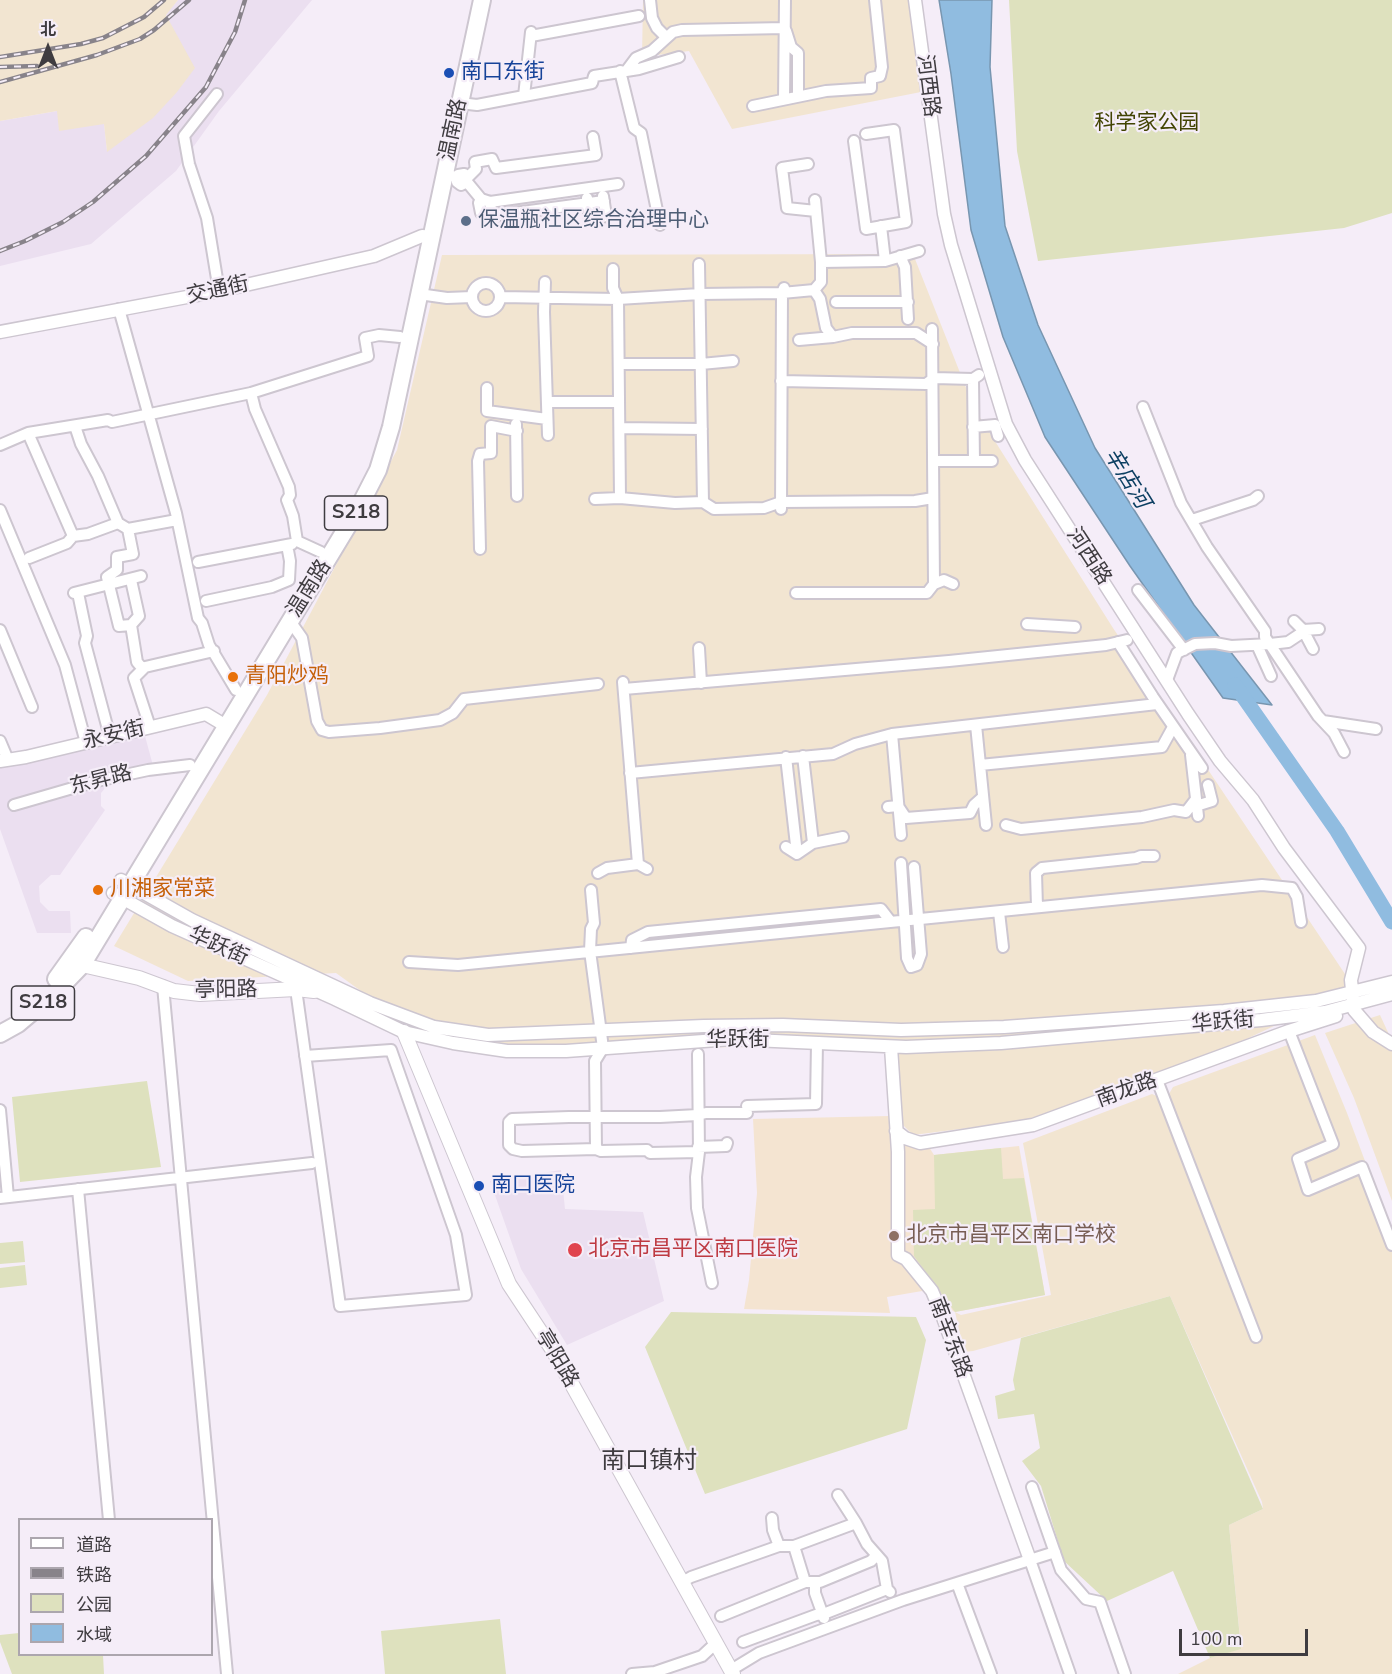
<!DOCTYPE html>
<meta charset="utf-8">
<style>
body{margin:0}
#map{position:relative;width:1392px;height:1674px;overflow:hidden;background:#f5edf8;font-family:"Nunito Sans","Noto Sans SC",sans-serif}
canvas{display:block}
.legend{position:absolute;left:18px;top:1518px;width:195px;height:138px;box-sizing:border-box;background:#f5edf8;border:2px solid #aca6ae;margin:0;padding:8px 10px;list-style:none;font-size:18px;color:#3f3c40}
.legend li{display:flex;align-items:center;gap:12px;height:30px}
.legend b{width:30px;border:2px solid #aca6ae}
.north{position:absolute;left:18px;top:18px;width:60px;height:60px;-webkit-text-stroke:4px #f5edf8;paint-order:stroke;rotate:0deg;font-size:16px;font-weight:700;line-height:24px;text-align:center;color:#3f3c40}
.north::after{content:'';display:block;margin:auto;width:21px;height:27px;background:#3f3c40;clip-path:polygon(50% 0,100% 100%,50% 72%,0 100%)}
.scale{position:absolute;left:1179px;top:1629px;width:129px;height:27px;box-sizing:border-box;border:3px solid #3f3c40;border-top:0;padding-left:8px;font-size:18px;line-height:21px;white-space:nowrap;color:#3f3c40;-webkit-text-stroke:4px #f5edf8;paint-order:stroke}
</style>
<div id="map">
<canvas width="1392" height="1674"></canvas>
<ul class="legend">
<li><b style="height:8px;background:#fff"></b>道路</li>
<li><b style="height:8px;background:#88838a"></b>铁路</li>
<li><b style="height:16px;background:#dee1be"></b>公园</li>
<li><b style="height:16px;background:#90bce0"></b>水域</li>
</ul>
<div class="north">北</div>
<div class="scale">100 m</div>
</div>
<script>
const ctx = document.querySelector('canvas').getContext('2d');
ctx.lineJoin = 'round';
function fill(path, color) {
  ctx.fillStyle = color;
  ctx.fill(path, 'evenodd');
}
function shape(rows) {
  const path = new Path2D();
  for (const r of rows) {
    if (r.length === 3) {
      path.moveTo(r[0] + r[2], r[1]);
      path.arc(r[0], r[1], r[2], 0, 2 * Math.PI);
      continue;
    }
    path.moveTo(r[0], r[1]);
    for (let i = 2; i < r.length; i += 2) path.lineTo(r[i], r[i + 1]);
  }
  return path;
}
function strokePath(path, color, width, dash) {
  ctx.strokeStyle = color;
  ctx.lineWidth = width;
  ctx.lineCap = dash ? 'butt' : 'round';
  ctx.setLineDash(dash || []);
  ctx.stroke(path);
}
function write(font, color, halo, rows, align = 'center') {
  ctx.font = font + ' "Nunito Sans","Noto Sans SC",sans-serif';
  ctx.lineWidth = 4.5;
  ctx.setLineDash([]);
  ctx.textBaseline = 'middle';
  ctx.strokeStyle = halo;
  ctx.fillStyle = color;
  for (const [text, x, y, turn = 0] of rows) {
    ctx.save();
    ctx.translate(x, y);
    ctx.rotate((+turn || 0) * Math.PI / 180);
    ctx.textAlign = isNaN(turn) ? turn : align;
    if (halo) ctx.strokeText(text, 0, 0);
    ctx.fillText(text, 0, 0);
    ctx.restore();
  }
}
const built = shape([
 [178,0,312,0,219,111,176,171,91,244,0,266,0,121,57,111,104,123,107,151,166,14],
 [145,736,155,773,111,781,101,793,101,806,105,810,60,875,51,875,39,886,40,902,49,911,70,911,71,933,37,933,0,829,0,768],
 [561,1170,565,1209,643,1212,664,1301,567,1345,521,1269,490,1181]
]);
const industrial = shape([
 [0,0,178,0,166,15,195,68,177,92,153,118,107,152,104,124,59,131,57,111,0,121],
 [643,0,910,0,921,92,732,129,689,51,642,57],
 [913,254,974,408,1113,628,1345,974,1348,1004,1274,1026,1223,1050,1023,1121,913,1135,901,1123,895,1050,884,1048,437,1046,336,973,188,981,114,946,267,695,397,450,442,255],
 [1380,1015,1392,1041,1392,1201,1354,1098,1325,1033],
 [1315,1035,1347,1113,1392,1233,1392,1674,1178,1674,1210,1658,1241,1648,1229,1525,1263,1509,1262,1502,1170,1296,973,1351,964,1352,955,1312,961,1315,1051,1295,1023,1143,1152,1094,1159,1097,1169,1094,1173,1087]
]);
const education = shape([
 [890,1116,901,1144,929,1147,934,1155,1019,1146,1045,1295,955,1312,946,1308,922,1291,887,1297,890,1313,744,1309,749,1280,757,1193,753,1119]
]);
const green = shape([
 [1009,0,1392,0,1392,213,1344,228,1038,261,1017,151],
 [147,1081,161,1167,20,1182,12,1097],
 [1001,1148,1003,1179,1024,1178,1045,1295,955,1312,914,1256,913,1210,935,1209,934,1155],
 [23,1241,25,1262,0,1264,0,1243],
 [25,1265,27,1285,0,1288,0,1268],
 [1170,1296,1263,1509,1229,1525,1241,1649,1210,1658,1173,1571,1107,1601,1064,1561,1041,1486,1022,1461,1040,1448,1034,1414,998,1419,995,1396,1015,1390,1013,1380,1021,1338],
 [671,1312,916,1317,926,1340,907,1429,705,1494,645,1347],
 [500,1619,506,1674,385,1674,381,1631],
 [19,1633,20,1654,103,1655,104,1674,12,1674,0,1642,0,1635]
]);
const water = shape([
 [939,0,992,0,990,67,1005,226,1038,325,1095,448,1194,605,1272,705,1223,698,1130,566,1045,437,1003,337,971,230,951,74,939,0]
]);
const river = shape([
 [1235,685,1337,831,1392,922]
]);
const minor = shape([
 [650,0,652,18,657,28,666,37],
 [786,31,791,47,798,53,798,96],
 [531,36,639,16],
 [627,70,636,58,652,51,673,32,682,30,785,28],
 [620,71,634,128,641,133,660,225],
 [217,94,184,136,189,164,207,218,219,291],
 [524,96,531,32],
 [784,99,785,0],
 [460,103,477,105,592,83,594,76,639,69,679,57],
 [753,106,826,91,871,88,871,78,880,76,882,67,875,0],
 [854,141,866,229,906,222,894,130,866,134],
 [808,164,782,168,787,208,816,211],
 [445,174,456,177,458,175,464,174,467,182,461,185,457,182,456,177],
 [467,178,476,169,475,162,492,159,496,168,596,155,593,137],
 [467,182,481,199,490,202,618,184],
 [587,198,590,219,606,216,603,196],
 [481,199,479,203,481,213],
 [815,200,821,262],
 [490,202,492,216,604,201],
 [881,226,885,261],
 [900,256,905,267,908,319],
 [699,264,703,502],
 [613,269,613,288,618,299,620,498],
 [545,282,544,312,548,435],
 [486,297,14],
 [814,290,821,282,821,262,885,261,919,251],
 [419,294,447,298,472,297],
 [501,297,618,299,700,294,782,293,814,290,820,299,826,328,833,337],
 [836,302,908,302],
 [119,309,176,513,198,618,202,623,209,645,236,690],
 [932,329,934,584],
 [799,340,833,337,852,333,916,333,933,344],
 [619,364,701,364,733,361],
 [781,381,926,384,934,378,973,379],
 [487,388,487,411,547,419],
 [251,393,255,409,289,487,290,495,287,500,293,516,297,541,321,552],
 [547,402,619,402],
 [1143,407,1181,503,1207,547,1265,631,1265,637,1318,716,1334,733,1344,752],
 [516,424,517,496],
 [75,426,81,444,98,476,118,523],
 [973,427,995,425,998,436],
 [620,428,702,429],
 [28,433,73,536],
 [0,445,28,433,108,420,112,422,251,393,368,356,365,338,379,335,400,337],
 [933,461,992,461],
 [974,461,973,379,979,375],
 [595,499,620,498,675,503,703,502,714,509,764,508,781,502,915,501,933,498],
 [781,509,782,293,784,288],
 [0,510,65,665,86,743],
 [1192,520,1253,500,1258,496],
 [128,529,133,554,117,557,117,570,107,577,119,626,131,625],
 [480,549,478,461,480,454,491,453,491,426,517,431],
 [29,558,67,543,73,536,88,534,118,523,128,529,177,520],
 [198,562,292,544],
 [131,580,139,616,131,625,137,662,143,669],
 [1138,590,1184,650],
 [74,593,141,576],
 [78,593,87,636,85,643,110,737],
 [796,593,927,593,934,584,944,580,953,584],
 [206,601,272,587,289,580,290,561,287,545],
 [290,621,302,638,317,721,322,730,329,732,380,728,440,720,453,713,464,699,598,684],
 [1294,621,1303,630,1313,649],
 [1027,624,1075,627],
 [0,630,32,707],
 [1118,642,1153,697,1202,768],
 [1257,645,1271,676],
 [699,648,701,683],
 [1167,680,1177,653,1195,644,1215,643,1231,646,1270,644,1288,642,1300,634,1303,630,1319,629],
 [623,682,638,864],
 [624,689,949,661,1106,645,1127,640],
 [1323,721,1376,729],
 [976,725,986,825],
 [150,727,134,678,145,667,214,651],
 [892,734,901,835],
 [0,741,8,760],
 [1191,755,1198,816],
 [803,756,813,843],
 [786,757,797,854],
 [980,765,1162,747,1173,727],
 [630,773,833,754,855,744,892,734,1157,704],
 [14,805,97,781,148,770,190,765],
 [1196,806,1212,801,1208,785],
 [888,807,898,806,906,818,970,813,974,805,983,797],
 [1006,825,1021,829,1142,817,1174,810,1186,812,1196,799],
 [786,847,797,854,813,843,843,837],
 [901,863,907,958,911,967,917,965,921,954,914,867],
 [598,873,607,868,638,864,647,869],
 [591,890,594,923,591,929,590,951,603,1048,595,1061,596,1149],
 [1037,907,1036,873,1042,868,1136,858,1141,856,1154,856],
 [999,912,1003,947],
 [631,948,632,940,648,932,881,909,891,922],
 [409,962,458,965,1262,885,1292,888,1297,897,1301,922],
 [163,986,227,1674],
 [296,989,340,1306,466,1295,456,1235,391,1050,305,1056],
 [1289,1031,1333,1144,1298,1159,1308,1190,1362,1167,1392,1245],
 [698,1054,699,1152,696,1177,697,1208,712,1283],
 [1157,1080,1256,1337],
 [747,1106,816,1104,817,1043],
 [0,1110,8,1197],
 [698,1147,726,1146,727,1143],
 [699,1152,650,1153,647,1150,601,1151,596,1149,522,1151,513,1149,509,1145,509,1122,512,1119,569,1117,660,1117,698,1115,706,1113,747,1113],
 [78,1189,109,1520],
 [0,1198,312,1163],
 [1032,1487,1061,1570,1086,1599,1100,1602,1125,1674],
 [838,1495,856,1523,867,1544,882,1561,887,1589,890,1592],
 [772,1518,773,1530,779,1546],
 [794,1546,805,1582],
 [1030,1560,1070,1674],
 [682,1582,691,1577,779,1546,794,1546,856,1523],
 [815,1583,815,1593,824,1618],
 [957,1583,991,1674],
 [721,1616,805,1582,820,1582,871,1561,876,1556],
 [743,1642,816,1615,826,1613,887,1589],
 [731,1670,759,1653,903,1600,1055,1552],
 [632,1674,655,1672,702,1656,716,1643]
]);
const tertiary = shape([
 [915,0,944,214,951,245,1006,424,1025,460,1188,714,1220,761,1253,800,1284,848,1359,948,1351,980,1354,1010,1373,1032,1392,1044],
 [0,332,219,291,374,256,422,236,431,237],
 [0,761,26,757,206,714,226,726],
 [121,880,192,920,370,1003,434,1027,488,1035,704,1026,783,1025,901,1030,1004,1027,1224,1011,1316,1001,1392,982],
 [113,893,172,926,335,999,404,1032,453,1043,507,1051,566,1051,731,1039,906,1047,1001,1043,1261,1020,1325,1012,1392,994],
 [891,1047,898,1152,898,1255,906,1259,932,1291,941,1312,1030,1560],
 [896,1131,905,1138,920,1143,1033,1125,1289,1031,1336,1016]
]);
const secondary = shape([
 [74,960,82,965,139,978,174,991,200,994,296,989,314,991],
 [404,1032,509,1284,554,1352,733,1674]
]);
const primary = shape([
 [56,979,86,937],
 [0,1034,18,1024,56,992,82,965,358,509,378,470,391,427,482,0]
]);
const rail = shape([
 [0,57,81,44,103,38,144,17,164,0],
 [0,67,37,66],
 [0,82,97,55,140,39,154,30,189,0],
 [0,251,25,241,63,222,93,202,146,156,206,87,235,32,245,0]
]);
const markers = [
 [449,73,6,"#1a4fb4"],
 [466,221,6,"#5c6f8a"],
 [233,677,6,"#e8710a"],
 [98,890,6,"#e8710a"],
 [479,1186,6,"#1a4fb4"],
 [894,1236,6,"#8d6e63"],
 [575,1250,8,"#e0444e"]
];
const shields = [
 [356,513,63],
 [43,1003,63]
];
const shieldNames = [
 ["S218",356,513],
 ["S218",43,1003]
];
const transitNames = [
 ["南口东街",461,73],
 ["南口医院",491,1186]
];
const streetNames = [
 ["河西路",927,86,83],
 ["温南路",454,130,-78],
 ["交通街",218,291,-12],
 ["河西路",1088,557,57],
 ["温南路",310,589,-58],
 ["永安街",114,736,-13],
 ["东昇路",101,781,-14],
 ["华跃街",218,947,25],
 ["亭阳路",226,991,-1],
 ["华跃街",1223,1023,-5],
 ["华跃街",738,1041],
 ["南龙路",1127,1091,-20],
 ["南辛东路",949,1338,69],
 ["亭阳路",556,1359,59]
];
const parkNames = [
 ["科学家公园",1147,124]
];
const serviceNames = [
 ["保温瓶社区综合治理中心",478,221]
];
const foodNames = [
 ["青阳炒鸡",245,677],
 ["川湘家常菜",110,890]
];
const educationNames = [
 ["北京市昌平区南口学校",906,1236]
];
const healthNames = [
 ["北京市昌平区南口医院",588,1250]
];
const waterNames = [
 ["辛店河",1126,479,58]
];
const quarterNames = [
 ["南口镇村",649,1462]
];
fill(built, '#ebdff0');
fill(industrial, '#f2e5d1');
fill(education, '#f4e4d1');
fill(green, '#dee1be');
fill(water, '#90bce0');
strokePath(water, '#7896b0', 1.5);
strokePath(river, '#90bce0', 15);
strokePath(minor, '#cdc6d0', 14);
strokePath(tertiary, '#cdc6d0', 15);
strokePath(secondary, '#cdc6d0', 16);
strokePath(primary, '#cdc6d0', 20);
strokePath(minor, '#fff', 10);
strokePath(tertiary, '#fff', 12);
strokePath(secondary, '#fff', 14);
strokePath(primary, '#fff', 16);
strokePath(rail, '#88838a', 4.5);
strokePath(rail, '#f5edf8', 2, [7]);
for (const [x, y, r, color] of markers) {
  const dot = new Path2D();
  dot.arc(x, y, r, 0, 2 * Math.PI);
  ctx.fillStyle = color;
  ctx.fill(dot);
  strokePath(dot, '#f5edf8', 2);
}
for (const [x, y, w] of shields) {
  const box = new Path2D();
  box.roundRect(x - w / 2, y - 17, w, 34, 4.5);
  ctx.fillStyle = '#f5edf8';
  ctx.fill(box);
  strokePath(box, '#3f3c40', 1.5);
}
write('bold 20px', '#3f3c40', null, shieldNames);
write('21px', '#164399', '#f5edf8', transitNames, 'left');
write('21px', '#3f3c40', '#f5edf8', streetNames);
write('21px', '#424403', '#f5edf8', parkNames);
write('21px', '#4e5e75', '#f5edf8', serviceNames, 'left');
write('21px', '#c56008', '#f5edf8', foodNames, 'left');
write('21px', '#785e54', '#f5edf8', educationNames, 'left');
write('21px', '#be3a42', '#f5edf8', healthNames, 'left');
write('italic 22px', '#0c3f62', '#f5edf8', waterNames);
write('24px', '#3f3c40', '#f5edf8', quarterNames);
</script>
